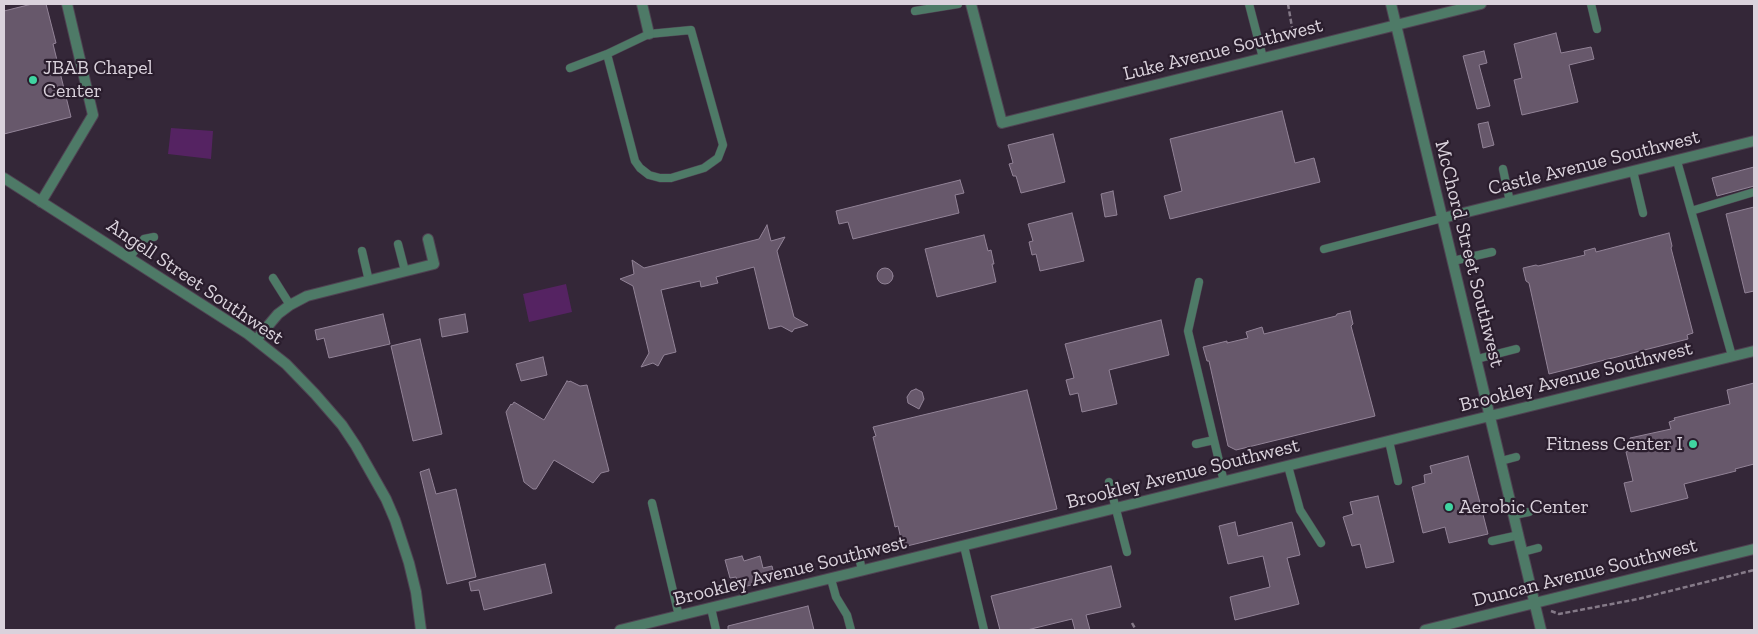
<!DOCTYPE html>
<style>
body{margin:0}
#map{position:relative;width:1758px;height:634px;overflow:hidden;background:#342738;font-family:"Zilla Slab",serif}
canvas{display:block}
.frame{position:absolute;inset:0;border:5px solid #dad2dc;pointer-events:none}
</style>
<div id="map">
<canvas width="1758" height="634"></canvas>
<div class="frame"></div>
</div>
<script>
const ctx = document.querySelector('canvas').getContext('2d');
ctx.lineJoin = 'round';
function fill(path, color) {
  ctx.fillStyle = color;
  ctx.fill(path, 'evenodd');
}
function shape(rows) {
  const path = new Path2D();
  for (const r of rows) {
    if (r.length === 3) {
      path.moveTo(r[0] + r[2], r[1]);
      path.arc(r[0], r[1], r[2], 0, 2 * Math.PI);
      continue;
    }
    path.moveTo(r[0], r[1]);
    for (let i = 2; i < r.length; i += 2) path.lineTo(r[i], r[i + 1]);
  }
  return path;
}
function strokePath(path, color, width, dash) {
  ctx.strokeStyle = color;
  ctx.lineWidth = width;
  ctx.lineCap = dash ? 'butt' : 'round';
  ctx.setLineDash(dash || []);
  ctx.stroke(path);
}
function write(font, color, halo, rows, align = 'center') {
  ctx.font = font + ' "Zilla Slab",serif';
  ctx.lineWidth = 4.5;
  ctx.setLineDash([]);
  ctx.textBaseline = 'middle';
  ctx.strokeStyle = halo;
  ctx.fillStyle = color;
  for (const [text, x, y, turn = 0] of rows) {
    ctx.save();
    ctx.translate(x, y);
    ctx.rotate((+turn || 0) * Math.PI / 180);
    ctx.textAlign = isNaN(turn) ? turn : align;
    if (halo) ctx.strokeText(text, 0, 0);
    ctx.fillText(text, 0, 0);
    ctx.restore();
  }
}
const green = shape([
 [171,128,213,131,211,159,168,154],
 [566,284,572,312,529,322,523,294]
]);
const building = shape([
 [32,4,46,4,56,43,53,44,71,117,4,134,4,11,32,4],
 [1556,33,1561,53,1591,47,1594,59,1569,65,1578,102,1522,115,1514,80,1522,78,1514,44,1556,33],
 [1484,51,1487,63,1479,65,1490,106,1477,109,1463,56,1484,51],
 [1282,111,1295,163,1314,158,1320,182,1170,219,1164,196,1182,191,1170,139,1282,111],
 [1488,122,1494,145,1483,148,1478,124,1488,122],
 [1053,134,1065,182,1021,193,1016,176,1013,176,1009,164,1013,163,1008,145,1053,134],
 [1754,167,1754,186,1717,196,1712,178,1754,167],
 [960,180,964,193,955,195,959,213,853,239,848,222,839,224,836,211,960,180],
 [1113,191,1117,215,1105,217,1101,194,1113,191],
 [1754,207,1754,291,1745,293,1726,214,1754,207],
 [1072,213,1084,261,1040,271,1036,254,1032,255,1029,242,1033,241,1028,224,1072,213],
 [767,225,771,241,785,237,777,251,794,317,808,325,794,329,792,332,781,326,769,329,754,267,716,277,718,283,701,287,700,281,661,290,676,352,664,355,658,366,653,363,641,367,649,353,633,286,620,279,634,274,632,260,644,268,759,239,767,225],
 [1669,233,1672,246,1671,248,1693,333,1687,335,1688,339,1549,374,1529,283,1526,281,1523,268,1536,265,1538,266,1585,255,1584,251,1595,248,1596,252,1669,233],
 [984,235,988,251,991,250,994,264,992,264,996,282,937,297,925,249,984,235],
 [885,276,8],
 [1350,311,1353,324,1351,326,1375,416,1236,450,1228,446,1209,361,1207,361,1203,347,1227,341,1227,343,1248,338,1246,332,1262,327,1264,334,1336,316,1337,314,1350,311],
 [383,314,390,344,329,358,324,338,317,340,315,330,383,314],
 [465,314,468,332,442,337,439,319,465,314],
 [1161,320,1169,355,1109,370,1117,404,1082,412,1078,393,1070,395,1066,380,1074,378,1065,344,1161,320],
 [420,339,442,434,413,441,391,346,420,339],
 [543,357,547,375,521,381,516,364,543,357],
 [567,381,569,382,570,381,580,386,587,385,609,471,601,473,593,483,554,460,536,489,533,489,524,482,506,412,511,404,512,405,514,402,544,420,567,381],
 [1754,383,1754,464,1735,469,1736,471,1684,484,1688,498,1631,512,1624,483,1633,481,1626,452,1633,450,1630,438,1671,429,1669,422,1675,420,1674,418,1730,404,1727,390,1754,383],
 [916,389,922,392,924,399,919,409,908,403,907,397,911,391,916,389],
 [1027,390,1057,509,903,547,898,526,895,527,894,522,873,437,876,436,873,427,1027,390],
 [1468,456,1488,534,1449,543,1445,527,1423,533,1412,487,1425,483,1424,475,1432,473,1430,466,1468,456],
 [429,469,436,494,456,489,476,577,447,584,420,472,429,469],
 [1378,496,1394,562,1366,568,1360,544,1352,546,1343,517,1353,514,1350,502,1378,496],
 [1235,522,1238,536,1292,522,1300,555,1287,558,1299,604,1235,620,1230,597,1270,587,1263,556,1228,564,1219,526,1235,522],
 [742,556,744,561,760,556,763,568,772,566,775,579,739,588,736,577,730,578,725,560,742,556],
 [545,564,552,593,484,610,479,590,471,591,469,582,545,564],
 [1111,566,1121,607,1086,615,1090,630,1075,630,1072,619,1027,630,1000,630,991,596,1111,566],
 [808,606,814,630,728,630,728,626,808,606]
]);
const path = shape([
 [1288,4,1294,39],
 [1551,611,1559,614,1638,599,1754,570],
 [1132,623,1136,630]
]);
const lane = shape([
 [1249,4,1263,58],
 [1591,4,1597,29],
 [915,11,958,4],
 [691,30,723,145,718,158,704,168,671,178,660,178,649,175,640,168,635,161,607,54,649,34,691,30],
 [570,68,607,54],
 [1677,161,1732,356],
 [1503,169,1510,202],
 [1633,171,1643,213],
 [1691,211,1754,192],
 [398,244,405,271],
 [1324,249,1443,218],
 [362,251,369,281],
 [129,258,144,239,154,237],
 [1453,261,1492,252],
 [273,278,290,305],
 [1199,282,1188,331,1224,482],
 [1477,359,1516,349],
 [1389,441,1398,481],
 [1196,444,1214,440],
 [1501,461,1516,457],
 [1288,466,1300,510,1321,543],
 [1109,482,1127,552],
 [652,503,679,616],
 [1514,515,1529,512],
 [1492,541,1519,535],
 [964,546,984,630],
 [1523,552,1538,548],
 [859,556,862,571],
 [831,579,836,597,847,615,851,630],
 [711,608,716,630]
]);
const street = shape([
 [642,4,649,34],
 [971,4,1002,123,1481,4],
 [1391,4,1541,630],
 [4,178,248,334,286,364,315,394,342,425,356,446,386,499,395,520,409,563,416,592,421,630],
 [41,202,93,115,67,4],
 [1443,218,1754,141],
 [256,340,278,314,290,305,307,296,434,264,428,239],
 [620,630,1754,351],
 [1425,630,1754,549]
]);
const markers = [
 [33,80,5,"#40d4a1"],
 [1693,444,5,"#40d4a1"],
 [1449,507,5,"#40d4a1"]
];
const streetNames = [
 ["Luke Avenue Southwest",1223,50,-14],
 ["Castle Avenue Southwest",1594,163,-14],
 ["McChord Street Southwest",1469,254,76],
 ["Angell Street Southwest",195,282,34],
 ["Brookley Avenue Southwest",1576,377,-14],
 ["Brookley Avenue Southwest",1183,474,-14],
 ["Brookley Avenue Southwest",790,571,-14],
 ["Duncan Avenue Southwest",1585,573,-14]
];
const poiNames = [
 ["JBAB Chapel",43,68],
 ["Center",43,91],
 ["Fitness Center I",1683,444,"right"],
 ["Aerobic Center",1459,507]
];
fill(green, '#552362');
fill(building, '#67586b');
strokePath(building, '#928397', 1);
strokePath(lane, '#4f4252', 9);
strokePath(street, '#4f4252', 12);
strokePath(path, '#857a88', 2.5, [5, 2.5]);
strokePath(lane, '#4e7a67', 8);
strokePath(street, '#4e7a67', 10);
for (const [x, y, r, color] of markers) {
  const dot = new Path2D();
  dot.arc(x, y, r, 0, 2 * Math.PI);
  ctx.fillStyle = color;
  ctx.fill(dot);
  strokePath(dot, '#2a1d2d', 2);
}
write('20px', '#dad2dc', '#2a1d2d', streetNames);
write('20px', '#dad2dc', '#2a1d2d', poiNames, 'left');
</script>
